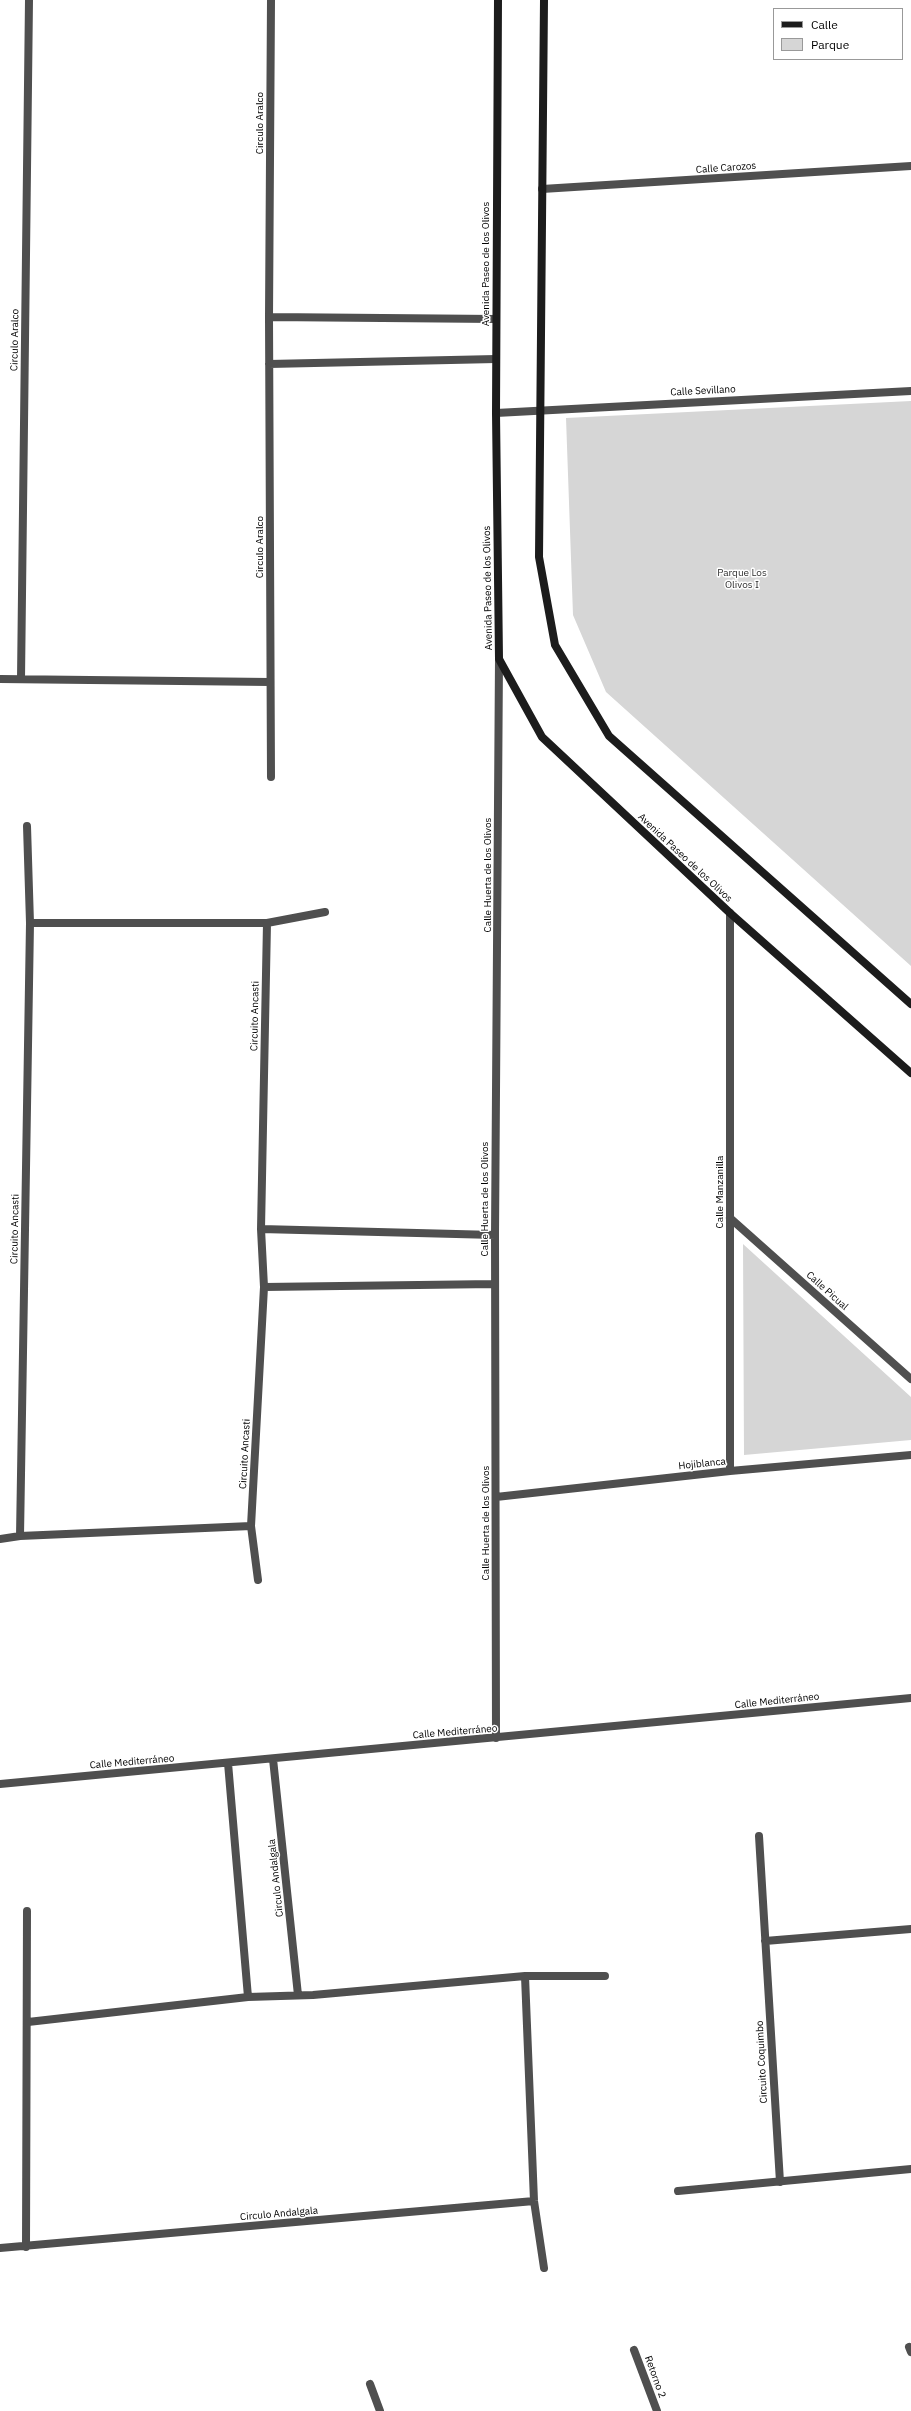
<!DOCTYPE html>
<meta charset="utf-8">
<style>
body{margin:0}
#map{position:relative;width:911px;height:2411px;overflow:hidden;background:#fff;font-family:"IBM Plex Sans",sans-serif}
canvas{display:block}
.legend{position:absolute;left:773px;top:8px;width:130px;height:52px;box-sizing:border-box;background:#fff;border:1px solid #999;margin:0;padding:5px 7px;list-style:none;font-size:12px;color:#000}
.legend li{display:flex;align-items:center;gap:8px;height:20px}
.legend b{width:20px;border:1px solid #999}
</style>
<div id="map">
<canvas width="911" height="2411"></canvas>
<ul class="legend">
<li><b style="height:5px;background:#1c1c1c"></b>Calle</li>
<li><b style="height:11px;background:#d6d6d6"></b>Parque</li>
</ul>
</div>
<script>
const ctx = document.querySelector('canvas').getContext('2d');
ctx.lineJoin = 'round';
function fill(path, color) {
  ctx.fillStyle = color;
  ctx.fill(path, 'evenodd');
}
function shape(rows) {
  const path = new Path2D();
  for (const r of rows) {
    path.moveTo(r[0], r[1]);
    for (let i = 2; i < r.length; i += 2) path.lineTo(r[i], r[i + 1]);
  }
  return path;
}
function strokePath(path, color, width, dash) {
  ctx.strokeStyle = color;
  ctx.lineWidth = width;
  ctx.lineCap = dash ? 'butt' : 'round';
  ctx.setLineDash(dash || []);
  ctx.stroke(path);
}
function write(font, color, halo, rows, align = 'center') {
  ctx.font = font + ' "IBM Plex Sans",sans-serif';
  ctx.lineWidth = 3;
  ctx.setLineDash([]);
  ctx.textBaseline = 'middle';
  ctx.strokeStyle = halo;
  ctx.fillStyle = color;
  for (const [text, x, y, turn = 0] of rows) {
    ctx.save();
    ctx.translate(x, y);
    ctx.rotate((+turn || 0) * Math.PI / 180);
    ctx.textAlign = isNaN(turn) ? turn : align;
    if (halo) ctx.strokeText(text, 0, 0);
    ctx.fillText(text, 0, 0);
    ctx.restore();
  }
}
const green = shape([
 [911,401,911,966,606,692,573,615,566,418],
 [743,1244,911,1397,911,1440,744,1455]
]);
const street = shape([
 [542,189,911,166],
 [269,317,496,319],
 [269,364,496,359],
 [496,413,911,391],
 [0,679,270,682],
 [21,679,29,0],
 [271,777,269,317,271,0],
 [730,913,730,1471],
 [30,923,267,923,325,912],
 [730,1218,911,1379],
 [261,1229,495,1235],
 [264,1287,495,1284],
 [496,1497,730,1471,911,1455],
 [20,1536,30,923,27,826],
 [0,1539,20,1536,251,1526],
 [258,1580,251,1526,264,1287,261,1229,267,923],
 [496,1738,495,1235,499,659],
 [273,1759,298,1995],
 [228,1763,248,1997],
 [0,1784,911,1698],
 [759,1836,780,2182],
 [765,1941,911,1929],
 [525,1976,534,2201,544,2268],
 [28,2022,248,1997,313,1995,525,1976,605,1976],
 [678,2191,911,2169],
 [26,2247,27,1911],
 [0,2248,534,2201],
 [909,2347,911,2352],
 [634,2350,657,2411],
 [370,2384,380,2411]
]);
const secondary = shape([
 [498,0,496,413,499,659,542,737,730,913,911,1073],
 [544,0,539,557,555,645,609,736,911,1004]
]);
const streetNames = [
 ["Circulo Aralco",260,123,-90],
 ["Calle Carozos",726,168,-4],
 ["Avenida Paseo de los Olivos",486,264,-90],
 ["Circulo Aralco",15,340,-89],
 ["Calle Sevillano",703,391,-3],
 ["Circulo Aralco",260,547,-90],
 ["Avenida Paseo de los Olivos",488,588,-91],
 ["Avenida Paseo de los Olivos",685,858,43],
 ["Calle Huerta de los Olivos",488,875,-90],
 ["Circuito Ancasti",255,1016,-89],
 ["Calle Manzanilla",720,1192,-90],
 ["Calle Huerta de los Olivos",485,1199,-90],
 ["Circuito Ancasti",15,1229,-89],
 ["Calle Picual",827,1291,42],
 ["Circuito Ancasti",245,1454,-87],
 ["Hojiblanca",702,1464,-6],
 ["Calle Huerta de los Olivos",486,1523,-90],
 ["Calle Mediterráneo",777,1701,-6],
 ["Calle Mediterráneo",455,1732,-5],
 ["Calle Mediterráneo",132,1762,-5],
 ["Circulo Andalgala",276,1878,-96],
 ["Circuito Coquimbo",762,2062,-93],
 ["Circulo Andalgala",279,2214,-5],
 ["Retorno 2",655,2377,70]
];
const parkNames = [
 ["Parque Los",742,573],
 ["Olivos I",742,585]
];
fill(green, '#d6d6d6');
strokePath(street, '#4f4f4f', 8);
strokePath(secondary, '#1c1c1c', 8);
write('10px', '#000', '#fff', streetNames);
write('10px', '#2d2d2d', '#fff', parkNames);
</script>
